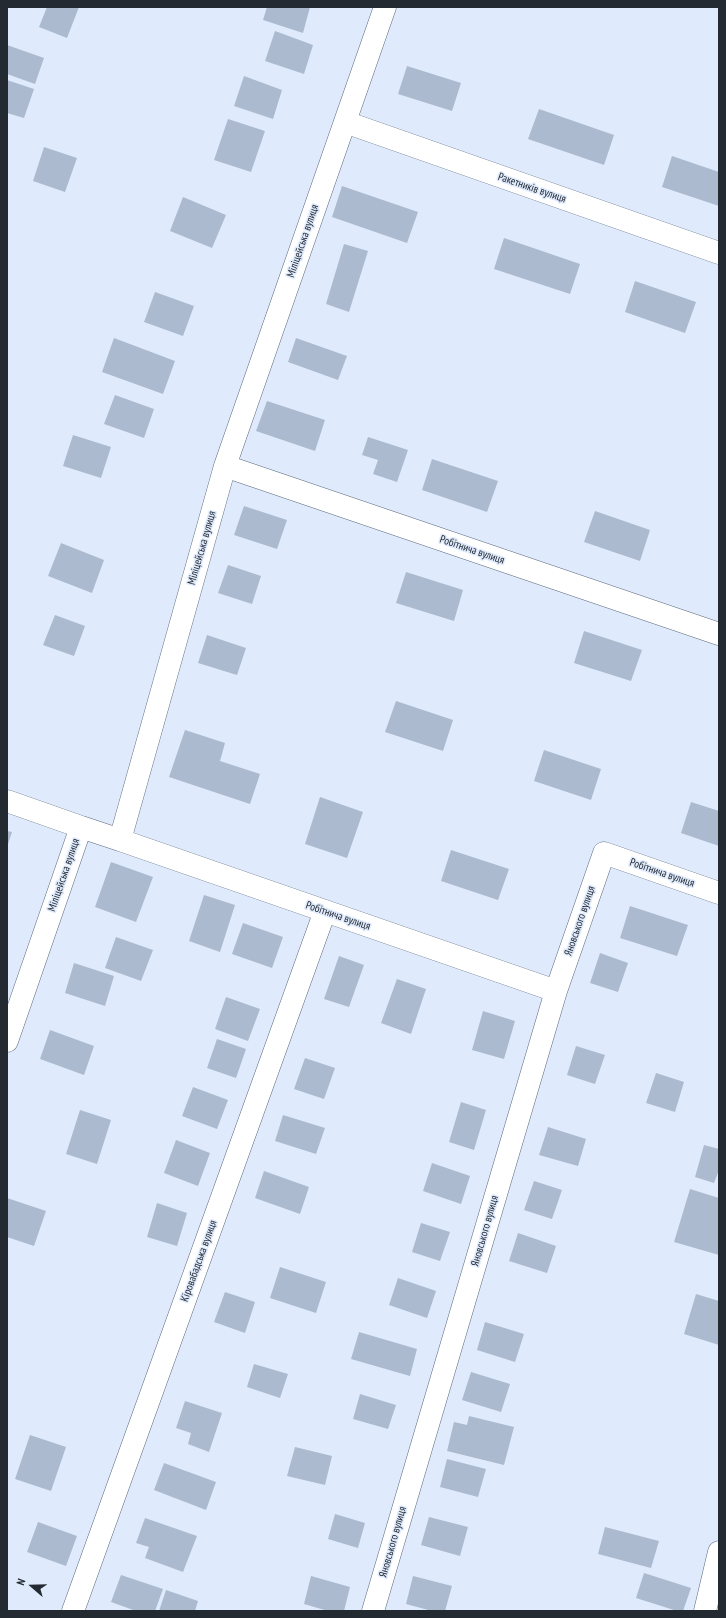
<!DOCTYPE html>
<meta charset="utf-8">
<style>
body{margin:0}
#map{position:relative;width:726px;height:1618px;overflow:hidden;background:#dfebfd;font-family:"PT Sans Narrow",sans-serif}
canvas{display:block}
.frame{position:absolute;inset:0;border:8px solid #242a32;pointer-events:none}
.north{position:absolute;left:12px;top:1566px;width:40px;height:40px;-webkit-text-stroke:3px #dfebfd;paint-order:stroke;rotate:290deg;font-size:11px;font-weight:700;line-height:16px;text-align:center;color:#242a32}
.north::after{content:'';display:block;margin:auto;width:14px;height:18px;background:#242a32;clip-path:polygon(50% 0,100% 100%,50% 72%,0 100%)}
</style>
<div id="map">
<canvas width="726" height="1618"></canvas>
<div class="frame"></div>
<div class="north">N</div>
</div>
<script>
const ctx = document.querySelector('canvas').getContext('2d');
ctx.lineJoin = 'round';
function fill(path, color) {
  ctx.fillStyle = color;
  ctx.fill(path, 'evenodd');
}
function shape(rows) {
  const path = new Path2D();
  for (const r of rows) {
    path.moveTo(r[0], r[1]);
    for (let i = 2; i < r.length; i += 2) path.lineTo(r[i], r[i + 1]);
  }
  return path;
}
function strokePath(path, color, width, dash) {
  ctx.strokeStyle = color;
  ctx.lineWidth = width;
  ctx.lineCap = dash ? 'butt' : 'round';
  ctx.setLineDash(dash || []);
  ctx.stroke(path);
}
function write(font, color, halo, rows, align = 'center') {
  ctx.font = font + ' "PT Sans Narrow",sans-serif';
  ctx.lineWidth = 3;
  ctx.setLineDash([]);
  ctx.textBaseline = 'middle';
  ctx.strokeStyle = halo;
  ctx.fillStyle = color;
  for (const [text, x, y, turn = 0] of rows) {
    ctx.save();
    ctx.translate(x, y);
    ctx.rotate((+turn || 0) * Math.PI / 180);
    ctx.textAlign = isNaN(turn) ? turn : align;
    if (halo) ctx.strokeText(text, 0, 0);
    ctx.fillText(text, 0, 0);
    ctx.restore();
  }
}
const building = shape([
 [47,7,79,7,67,38,39,27],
 [267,7,310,7,303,33,263,20],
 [275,31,313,45,304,74,265,61],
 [7,45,44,58,35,84,7,74],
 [407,66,461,83,452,111,398,94],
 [244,76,282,90,273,119,234,106],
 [7,80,34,89,24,118,7,113],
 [539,109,614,135,604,165,528,139],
 [228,119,265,131,251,172,214,160],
 [44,147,77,158,65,192,33,181],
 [672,156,719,172,719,206,662,187],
 [342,186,418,212,407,243,332,217],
 [183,197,226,215,212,248,170,231],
 [504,238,580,264,570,294,494,269],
 [344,244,368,251,349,312,326,304],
 [635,281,696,302,685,333,625,312],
 [155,292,194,306,183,336,144,322],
 [114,338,175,361,163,394,102,372],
 [296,338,347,356,338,380,288,362],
 [115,395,154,409,144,438,104,424],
 [267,401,325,420,315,451,256,431],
 [73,435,111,447,101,478,63,466],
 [368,437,408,450,397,482,373,474,378,460,362,455],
 [432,459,498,481,487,512,422,490],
 [244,506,287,520,277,549,234,535],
 [595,511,650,530,640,561,584,542],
 [61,543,104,560,92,593,48,576],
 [228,565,261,576,252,604,218,593],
 [406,572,463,590,454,621,396,603],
 [55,615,85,626,74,656,43,645],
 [584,631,642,650,631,681,574,663],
 [207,635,246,648,237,675,198,663],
 [396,701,453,720,443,751,385,732],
 [185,730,225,743,220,761,260,774,250,804,169,777],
 [544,750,601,769,591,800,534,781],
 [320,797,363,812,347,858,305,844],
 [691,802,719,811,719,846,681,833],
 [7,831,12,832,7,847],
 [451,850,509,869,498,900,441,881],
 [111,862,153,877,136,922,95,907],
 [204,895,235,905,220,952,189,941],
 [630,906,688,925,677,956,620,938],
 [243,923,283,937,272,968,232,954],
 [116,937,153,950,141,981,105,968],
 [600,953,628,963,618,992,590,983],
 [339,956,364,965,349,1007,324,999],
 [74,963,114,976,105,1006,65,993],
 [397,979,426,989,411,1034,381,1023],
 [226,997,260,1009,248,1041,215,1029],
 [483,1011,515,1021,504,1059,472,1050],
 [50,1030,94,1046,84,1075,40,1059],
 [217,1039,246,1049,236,1078,207,1068],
 [576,1046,605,1055,595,1084,567,1075],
 [305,1058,335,1068,324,1099,294,1089],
 [656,1073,684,1082,675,1112,646,1103],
 [193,1087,228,1100,217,1129,182,1116],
 [461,1102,486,1110,474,1150,449,1142],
 [80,1110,111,1120,97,1164,66,1154],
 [283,1115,325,1128,316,1154,275,1141],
 [548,1127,586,1139,578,1166,539,1155],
 [176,1140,210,1153,198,1186,164,1173],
 [704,1145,719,1149,719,1170,714,1183,695,1177],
 [432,1163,470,1176,461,1204,423,1191],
 [264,1171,309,1187,300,1214,255,1198],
 [534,1181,562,1190,552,1219,524,1210],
 [690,1189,719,1198,719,1255,674,1242],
 [7,1198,46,1211,34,1246,7,1237],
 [157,1203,187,1213,177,1246,147,1237],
 [421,1223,450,1232,440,1261,412,1252],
 [518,1233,556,1246,547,1273,509,1261],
 [280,1267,326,1282,316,1313,270,1298],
 [398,1278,436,1291,427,1318,389,1305],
 [225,1292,255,1302,245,1333,214,1322],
 [696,1294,719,1301,719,1345,684,1334],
 [485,1322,524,1334,515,1362,477,1350],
 [359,1332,417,1349,410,1376,351,1359],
 [254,1364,288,1374,280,1398,247,1387],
 [471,1372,510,1384,501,1412,462,1400],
 [360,1394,396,1405,388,1429,353,1419],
 [185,1401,222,1413,209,1452,188,1444,191,1433,176,1428],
 [469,1416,514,1427,504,1465,447,1451,454,1422,467,1425],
 [30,1435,66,1447,51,1491,15,1479],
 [295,1447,332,1456,325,1485,287,1476],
 [447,1459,486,1469,478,1497,440,1487],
 [164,1463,216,1482,206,1510,154,1490],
 [335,1514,365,1523,358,1548,328,1539],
 [429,1517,468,1527,460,1556,421,1545],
 [145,1518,197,1536,183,1572,145,1558,149,1547,136,1543],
 [38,1522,77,1536,66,1566,27,1552],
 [605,1527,659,1541,651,1568,598,1554],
 [644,1573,691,1588,683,1611,677,1611,636,1598],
 [121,1575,163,1589,155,1611,136,1611,111,1602],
 [311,1576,350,1587,344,1611,328,1611,304,1604],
 [413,1576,452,1586,445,1611,432,1611,406,1604],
 [166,1590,198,1601,195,1611,159,1611]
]);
const minor = shape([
 [345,122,719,253],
 [225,466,719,634],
 [7,801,81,827],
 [120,840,556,991],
 [7,1041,81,827,120,840,225,466,385,7],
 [73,1611,325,911],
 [373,1611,556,991,604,853,719,893],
 [705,1611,719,1552]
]);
const streetNames = [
 ["Ракетників вулиця",532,188,19],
 ["Міліцейська вулиця",303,241,-71],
 ["Міліцейська вулиця",202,548,-74],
 ["Робітнича вулиця",472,550,19],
 ["Робітнича вулиця",662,873,19],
 ["Міліцейська вулиця",64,875,-71],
 ["Робітнича вулиця",338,916,19],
 ["Яновського вулиця",580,921,-71],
 ["Яновського вулиця",485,1231,-74],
 ["Кіровабадська вулиця",199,1261,-70],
 ["Яновського вулиця",393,1542,-74]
];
fill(building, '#abbacf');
strokePath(minor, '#5e6c7e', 23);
strokePath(minor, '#fff', 22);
write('11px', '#242a32', '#dfebfd', streetNames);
</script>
